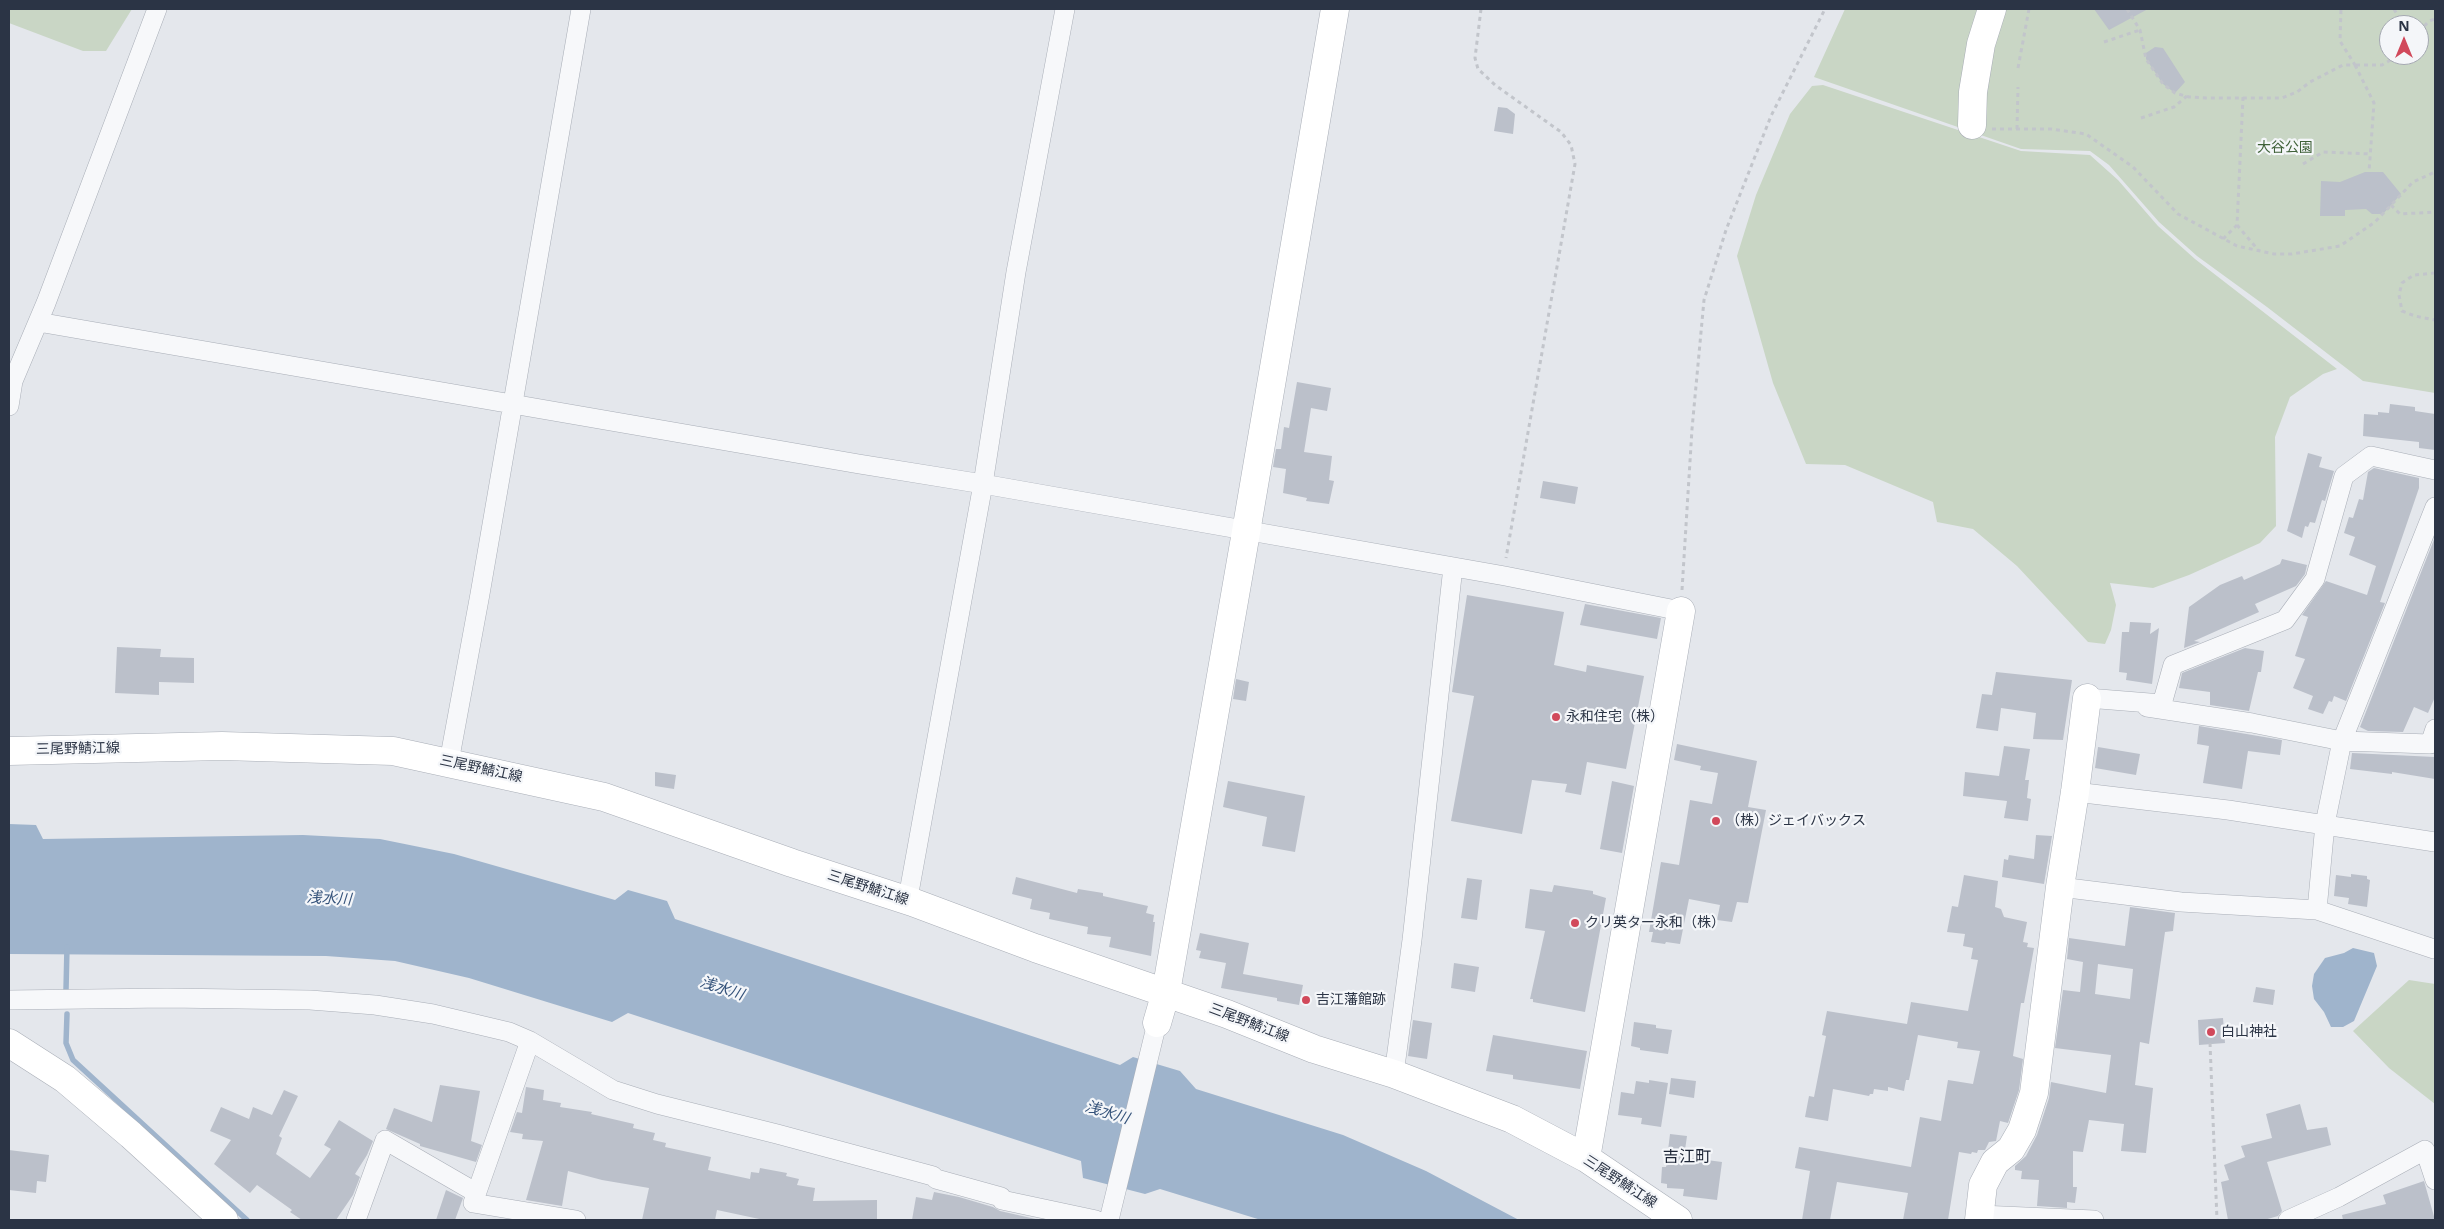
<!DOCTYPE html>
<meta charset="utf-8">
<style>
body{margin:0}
#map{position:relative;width:2444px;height:1229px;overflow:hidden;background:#e4e7ec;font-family:"Open Sans",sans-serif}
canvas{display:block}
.frame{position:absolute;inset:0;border:10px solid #2b3445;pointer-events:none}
.north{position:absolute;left:2379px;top:15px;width:50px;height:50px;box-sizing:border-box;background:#f4f6f9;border:1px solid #a4a8b1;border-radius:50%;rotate:0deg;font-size:14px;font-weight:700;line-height:20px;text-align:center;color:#2b3445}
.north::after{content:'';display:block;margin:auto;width:18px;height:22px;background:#d1495b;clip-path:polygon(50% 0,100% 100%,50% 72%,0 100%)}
</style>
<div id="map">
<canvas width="2444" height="1229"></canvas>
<div class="frame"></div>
<div class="north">N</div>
</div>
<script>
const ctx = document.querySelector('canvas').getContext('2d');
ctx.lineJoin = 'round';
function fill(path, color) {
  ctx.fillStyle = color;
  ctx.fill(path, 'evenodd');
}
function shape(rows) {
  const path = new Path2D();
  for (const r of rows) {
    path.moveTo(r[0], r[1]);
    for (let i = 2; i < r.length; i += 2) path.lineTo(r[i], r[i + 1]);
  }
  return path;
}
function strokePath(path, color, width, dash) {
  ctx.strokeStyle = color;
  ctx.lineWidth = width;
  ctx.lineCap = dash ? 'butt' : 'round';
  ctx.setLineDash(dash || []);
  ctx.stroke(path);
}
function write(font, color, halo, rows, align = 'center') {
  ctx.font = font + ' "Open Sans","Noto Sans JP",sans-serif';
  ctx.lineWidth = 4.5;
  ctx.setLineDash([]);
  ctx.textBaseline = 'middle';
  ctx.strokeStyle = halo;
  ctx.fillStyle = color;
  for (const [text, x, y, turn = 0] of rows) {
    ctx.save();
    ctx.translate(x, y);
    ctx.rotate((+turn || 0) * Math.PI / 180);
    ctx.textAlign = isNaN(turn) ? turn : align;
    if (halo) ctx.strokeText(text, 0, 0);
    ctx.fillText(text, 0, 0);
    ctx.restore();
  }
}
const green = shape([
 [9,9,132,9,106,51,83,51,9,23],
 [1845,9,2435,9,2435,393,2363,381,2267,307,2197,256,2159,222,2109,165,2090,151,2021,149,1814,77],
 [2389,25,2419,25,2419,55,2389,55],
 [1823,85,2021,151,2090,155,2118,180,2158,226,2195,259,2337,369,2323,374,2290,397,2275,437,2276,526,2260,543,2189,575,2153,588,2110,583,2116,605,2111,630,2105,644,2088,642,2017,566,1973,529,1937,522,1933,502,1845,465,1806,464,1773,383,1737,256,1756,195,1790,114,1812,86],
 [2409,980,2435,984,2435,1104,2389,1068,2353,1031]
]);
const water = shape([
 [9,824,36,825,43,839,303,835,380,839,454,854,615,900,628,890,667,901,675,919,1120,1065,1133,1057,1180,1071,1196,1089,1343,1135,1426,1171,1519,1220,1261,1220,1160,1189,1145,1194,1083,1178,1081,1161,628,1013,612,1022,469,978,395,961,326,956,9,954],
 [2353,948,2374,953,2377,966,2354,1021,2343,1027,2331,1027,2324,1012,2314,999,2312,986,2314,974,2325,958,2344,953]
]);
const stream = shape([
 [66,990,67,947],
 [67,1014,66,1043,73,1060,247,1220]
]);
const building = shape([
 [2094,9,2148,9,2109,30],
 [2155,47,2163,48,2185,82,2175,93,2163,84,2146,59,2146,53],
 [1498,107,1507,108,1515,114,1513,134,1494,131],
 [2365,172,2383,172,2401,194,2383,214,2372,214,2366,209,2345,210,2345,216,2320,216,2321,181,2340,182],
 [1297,382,1331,388,1327,411,1311,408,1304,452,1332,456,1329,480,1334,481,1329,504,1306,501,1307,498,1283,493,1286,469,1273,467,1276,449,1281,449,1284,427,1289,428],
 [2390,404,2415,407,2415,411,2435,414,2435,450,2419,448,2419,442,2363,436,2364,414,2378,415,2378,412,2389,413],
 [2308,453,2322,457,2319,467,2334,471,2325,501,2322,500,2315,523,2310,522,2308,527,2305,526,2302,538,2287,531],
 [2374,468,2419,478,2419,488,2380,602,2385,603,2346,701,2334,696,2332,702,2329,701,2323,714,2308,709,2313,696,2293,688,2305,659,2295,656,2308,617,2302,615,2326,581,2367,595,2376,566,2349,555,2355,537,2344,533,2349,517,2353,518,2359,499,2363,500,2368,472],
 [1543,481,1578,487,1575,504,1540,498],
 [2435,537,2435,697,2428,713,2414,707,2403,732,2368,731,2360,727],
 [2282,559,2307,565,2305,574,2296,586,2255,604,2259,612,2194,641,2200,642,2184,648,2189,607,2220,585,2242,576,2244,580,2280,564],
 [1467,595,1564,612,1554,665,1586,672,1587,665,1644,676,1626,769,1587,762,1581,795,1565,792,1567,784,1532,780,1522,834,1451,821,1474,696,1452,692],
 [1585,604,1661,618,1657,639,1580,625],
 [2130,622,2151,623,2150,634,2159,628,2152,684,2126,680,2127,673,2119,672,2122,632,2129,632],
 [117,647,161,649,160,657,194,658,194,683,159,682,159,695,115,693],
 [2245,648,2264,651,2261,672,2258,672,2249,711,2210,705,2210,692,2179,688,2182,673],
 [1996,672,2072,680,2063,740,2033,739,2036,713,2001,708,1998,731,1976,728,1982,694,1992,695],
 [1236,679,1249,682,1246,701,1233,699],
 [2199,726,2282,740,2280,755,2248,751,2242,789,2203,783,2209,746,2197,744],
 [1677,744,1757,761,1748,807,1766,810,1748,903,1737,902,1732,922,1717,920,1720,905,1689,899,1680,944,1666,942,1665,944,1651,942,1653,932,1649,932,1661,862,1679,865,1690,800,1712,804,1718,773,1700,770,1701,766,1674,760],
 [2004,746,2030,749,2025,780,2029,780,2027,798,2031,799,2028,821,2004,818,2007,801,1963,796,1965,772,1999,776],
 [2098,747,2140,754,2136,775,2095,768],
 [2352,753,2435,757,2435,779,2392,772,2392,774,2350,769],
 [655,772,676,775,674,789,655,786],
 [1228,781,1305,796,1295,852,1262,846,1267,817,1223,807],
 [1612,781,1634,786,1622,853,1600,849],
 [2036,835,2052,836,2044,884,2002,877,2004,859,2008,860,2009,855,2034,859],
 [2351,874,2367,876,2367,879,2370,880,2367,907,2348,904,2349,898,2334,896,2336,875,2351,877],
 [1964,875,1998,881,1995,907,2001,909,2004,917,2027,922,2023,942,2028,943,2027,947,2034,948,2024,1003,2021,1003,2013,1056,2023,1059,2019,1090,2008,1123,2000,1121,1996,1141,1989,1142,1985,1150,1978,1150,1977,1153,1972,1152,1971,1154,1959,1152,1948,1220,1903,1220,1908,1193,1837,1182,1830,1220,1802,1220,1810,1171,1795,1168,1799,1147,1911,1167,1920,1117,1941,1121,1948,1080,1973,1084,1980,1051,1957,1048,1958,1042,1918,1035,1909,1080,1906,1080,1904,1091,1888,1087,1888,1091,1874,1089,1873,1094,1870,1094,1869,1096,1833,1089,1828,1121,1805,1117,1809,1096,1814,1097,1826,1036,1822,1035,1827,1011,1907,1024,1911,1002,1968,1011,1978,960,1971,959,1973,948,1963,946,1965,934,1947,932,1952,906,1958,907],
 [1016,877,1077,893,1078,889,1103,893,1103,896,1148,906,1146,913,1154,915,1153,922,1155,922,1151,956,1109,947,1111,937,1087,934,1088,927,1049,919,1050,913,1030,909,1032,899,1012,894],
 [1467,878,1482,880,1477,920,1461,918],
 [1554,885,1593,891,1593,894,1606,898,1585,1012,1533,1002,1533,999,1530,999,1545,931,1525,928,1530,889,1552,892],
 [2130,907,2175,913,2173,931,2165,932,2149,1044,2140,1042,2135,1085,2153,1088,2146,1153,2121,1151,2124,1124,2089,1120,2083,1152,2073,1151,2073,1187,2077,1187,2075,1203,2067,1202,2067,1208,2037,1206,2039,1180,2021,1179,2022,1171,2015,1170,2015,1166,2026,1156,2037,1135,2049,1098,2051,1082,2106,1093,2111,1055,2055,1048,2063,990,2080,992,2083,962,2067,959,2069,938,2125,946],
 [2098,964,2133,969,2130,999,2095,994],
 [1200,933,1249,943,1243,974,1303,985,1299,1005,1277,1001,1277,998,1221,988,1226,963,1199,958,1201,951,1196,950],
 [1454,963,1479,967,1475,992,1451,988],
 [2256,987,2275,990,2273,1005,2253,1002],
 [2223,1018,2225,1043,2199,1045,2198,1020],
 [1413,1020,1432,1023,1427,1059,1408,1056],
 [1634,1022,1656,1025,1656,1028,1672,1030,1668,1054,1640,1050,1640,1048,1631,1046],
 [1493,1035,1587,1051,1580,1089,1513,1079,1513,1075,1486,1071],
 [1671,1078,1696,1081,1694,1098,1669,1094],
 [1649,1080,1668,1083,1661,1127,1641,1124,1642,1118,1618,1115,1621,1092,1634,1094,1636,1081,1649,1083],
 [440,1085,480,1091,471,1141,482,1145,476,1162,420,1146,420,1144,386,1129,394,1108,432,1122],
 [526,1087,544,1090,543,1100,561,1103,560,1107,592,1112,591,1114,634,1124,633,1128,655,1133,653,1140,666,1143,665,1147,711,1157,708,1170,750,1179,751,1172,759,1173,760,1168,787,1173,786,1176,799,1179,797,1185,815,1188,813,1201,877,1200,877,1220,764,1220,717,1210,715,1220,642,1220,649,1188,602,1180,568,1171,562,1206,526,1200,543,1141,522,1139,523,1134,510,1132,517,1112,522,1113],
 [284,1090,298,1096,279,1136,282,1138,276,1154,310,1178,331,1149,324,1145,339,1120,373,1141,367,1155,355,1174,360,1177,353,1195,336,1220,302,1220,290,1212,292,1210,257,1185,250,1193,214,1164,231,1140,210,1131,221,1107,249,1119,253,1107,272,1115],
 [2300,1104,2307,1130,2327,1127,2331,1145,2267,1162,2282,1211,2278,1216,2264,1220,2228,1220,2221,1182,2229,1180,2224,1165,2245,1157,2241,1146,2272,1138,2266,1114],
 [1670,1134,1687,1136,1684,1157,1722,1162,1717,1200,1683,1196,1684,1189,1667,1188,1667,1184,1661,1183,1662,1167,1666,1167],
 [9,1150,49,1155,46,1182,37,1181,36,1193,9,1190],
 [2424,1181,2435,1220,2343,1220,2342,1215,2386,1204,2383,1195],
 [446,1190,463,1198,455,1220,436,1220],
 [934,1192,959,1197,993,1207,1000,1211,1040,1220,912,1220,916,1197,932,1200]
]);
const path = shape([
 [1481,9,1475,58,1478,69,1495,85,1561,132,1571,145,1575,164,1506,558],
 [2127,9,2140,30,2146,59,2163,84,2175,93,2189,97,2206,98,2282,98,2297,92,2310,82,2343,65,2355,65,2340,41,2341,9],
 [2394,9,2403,25],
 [2419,32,2429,21,2435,19],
 [2104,42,2140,30],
 [2355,65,2374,103,2369,172],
 [2356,65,2382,65,2399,55],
 [2018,68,2029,9],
 [2141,118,2174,107,2187,96],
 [1992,129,2051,129,2086,134,2133,167,2178,214,2237,246,2274,254,2292,254,2340,246,2375,222,2413,182,2435,172],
 [2017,129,2018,87],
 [2303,164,2323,152,2371,154],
 [2391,205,2400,214,2435,212],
 [2237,225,2259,251],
 [2223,239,2237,225,2243,97],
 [2435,273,2414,275,2402,283,2399,295,2402,311,2415,316,2435,320],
 [1682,590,1692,429,1704,300,1726,230,1771,116,1825,9],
 [2210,1043,2217,1220]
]);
const street = shape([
 [38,322,859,464,983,484,1505,576,1681,611],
 [9,406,13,381,46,303,157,9],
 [2087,698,2162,704,2173,665,2285,620,2315,579,2344,476,2371,456,2435,470],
 [2147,707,2252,723,2342,741,2430,744,2435,729],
 [449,762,480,594,581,9],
 [2075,792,2228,810,2435,842],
 [2060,887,2181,902,2317,910,2434,949],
 [912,902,908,898,983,484,1016,272,1065,9],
 [2317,910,2325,824,2342,741,2435,507],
 [9,1000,167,998,310,1000,375,1005,433,1014,509,1032,530,1041,613,1090,657,1104,777,1134,933,1176,936,1179,1001,1197,1002,1200,1096,1220],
 [530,1041,473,1203,576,1220],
 [1394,1074,1412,940,1453,567],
 [1980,1215,2094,1220],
 [356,1220,385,1140,475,1192],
 [1109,1220,1157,1023],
 [2288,1220,2339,1197,2425,1150,2435,1180]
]);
const secondary = shape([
 [1972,125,1973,92,1981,44,1992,9],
 [9,751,222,746,393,751,604,797,792,863,912,902,1035,948,1227,1014,1314,1049,1394,1074,1512,1119,1586,1158,1678,1220],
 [1157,1023,1166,992,1246,532,1335,9],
 [9,1043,65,1079,131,1135,224,1220],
 [1586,1158,1681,611],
 [1979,1220,1983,1185,1995,1162,2011,1149,2022,1130,2034,1093,2060,887,2075,792,2087,698]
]);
const markers = [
 [1556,717,5,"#d1495b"],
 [1716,821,5,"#d1495b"],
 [1575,923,5,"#d1495b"],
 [1306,1000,5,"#d1495b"],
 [2211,1032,5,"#d1495b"]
];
const parkNames = [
 ["大谷公園",2285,148]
];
const poiNames = [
 ["永和住宅（株）",1566,717],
 ["（株）ジェイバックス",1726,821],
 ["クリ英ター永和（株）",1585,923],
 ["吉江藩館跡",1316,1000],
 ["白山神社",2221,1032]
];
const streetNames = [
 ["三尾野鯖江線",78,749,-1],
 ["三尾野鯖江線",481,769,12],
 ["三尾野鯖江線",868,888,18],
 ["三尾野鯖江線",1249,1023,21],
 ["三尾野鯖江線",1620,1182,33]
];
const waterNames = [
 ["浅水川",329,899,3],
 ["浅水川",722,989,18],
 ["浅水川",1107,1113,17]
];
const quarterNames = [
 ["吉江町",1687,1157]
];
fill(green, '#c9d6c5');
fill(water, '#9fb4cc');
strokePath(stream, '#9fb4cc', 5.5);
fill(building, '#bbc0ca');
strokePath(street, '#a9aeb7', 20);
strokePath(secondary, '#a9aeb7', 29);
strokePath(path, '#c2c5cb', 3, [4, 4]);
strokePath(street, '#f7f8fa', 19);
strokePath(secondary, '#fff', 28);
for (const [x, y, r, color] of markers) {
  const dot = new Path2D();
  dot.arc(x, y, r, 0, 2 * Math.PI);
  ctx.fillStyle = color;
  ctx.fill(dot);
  strokePath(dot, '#f4f6f9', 2);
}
write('14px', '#3f6138', '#f4f6f9', parkNames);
write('14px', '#2b3445', '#f4f6f9', poiNames, 'left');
write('14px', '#2b3445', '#f4f6f9', streetNames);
write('italic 15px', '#34527a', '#f4f6f9', waterNames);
write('16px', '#1d2536', '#f4f6f9', quarterNames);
</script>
